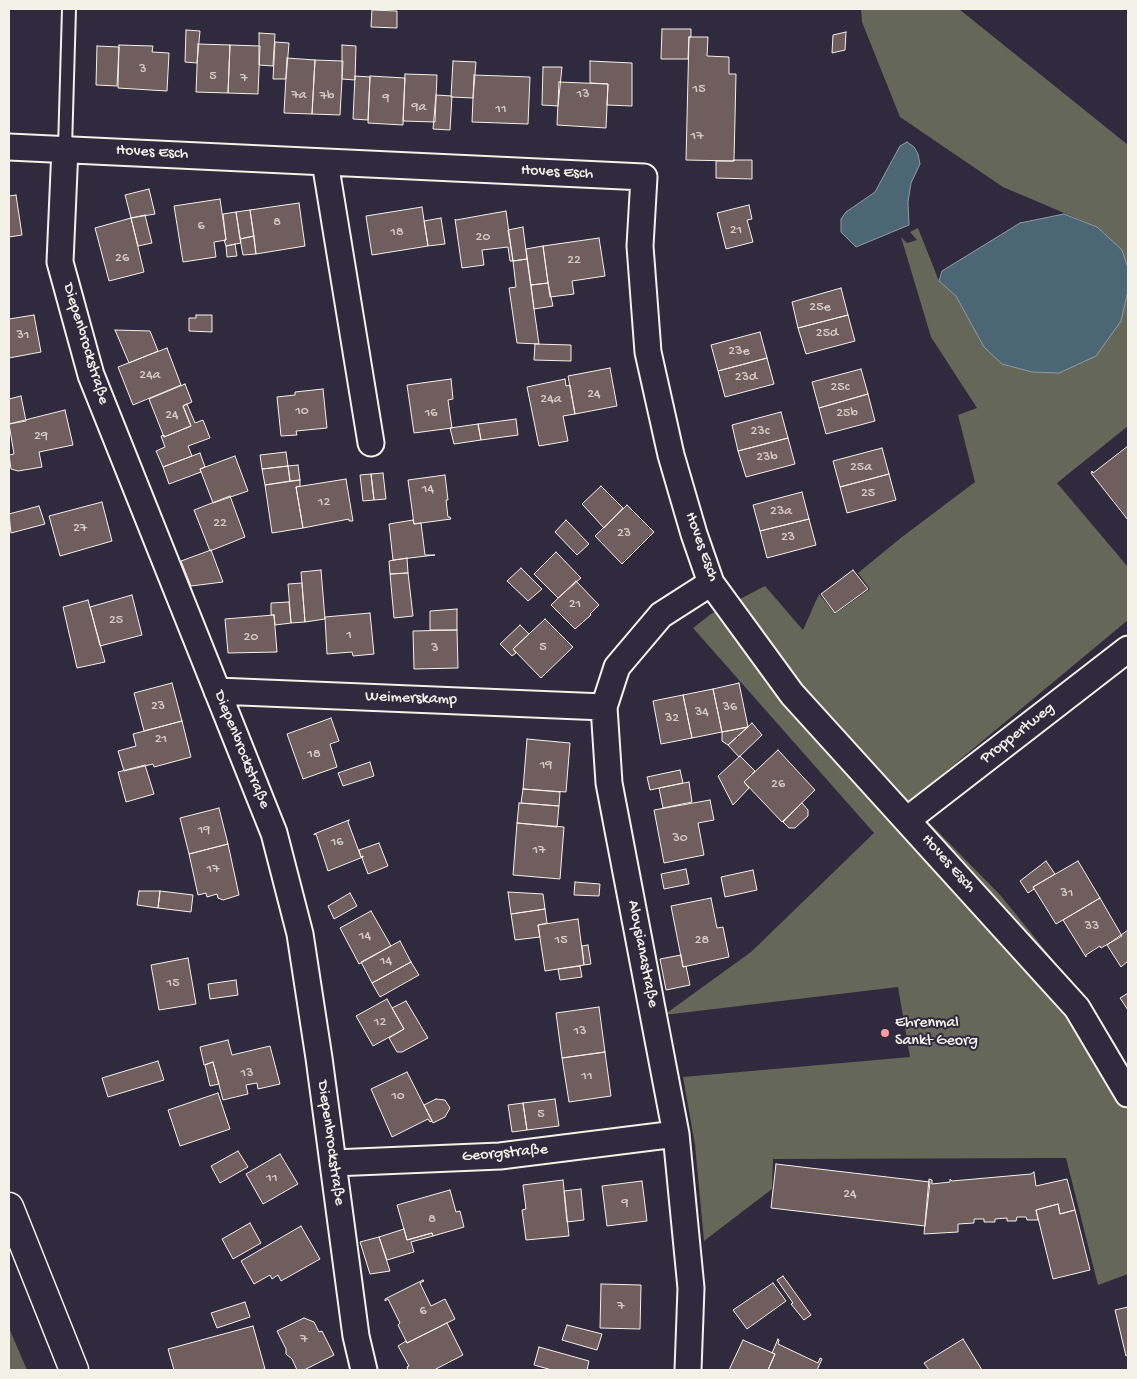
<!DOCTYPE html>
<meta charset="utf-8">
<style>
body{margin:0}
#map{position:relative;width:1137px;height:1379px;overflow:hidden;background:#2f2a3d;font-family:"Gochi Hand",sans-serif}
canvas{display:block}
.frame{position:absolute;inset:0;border:10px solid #f4f1e8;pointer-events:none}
</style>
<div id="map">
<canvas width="1137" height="1379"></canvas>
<div class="frame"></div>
</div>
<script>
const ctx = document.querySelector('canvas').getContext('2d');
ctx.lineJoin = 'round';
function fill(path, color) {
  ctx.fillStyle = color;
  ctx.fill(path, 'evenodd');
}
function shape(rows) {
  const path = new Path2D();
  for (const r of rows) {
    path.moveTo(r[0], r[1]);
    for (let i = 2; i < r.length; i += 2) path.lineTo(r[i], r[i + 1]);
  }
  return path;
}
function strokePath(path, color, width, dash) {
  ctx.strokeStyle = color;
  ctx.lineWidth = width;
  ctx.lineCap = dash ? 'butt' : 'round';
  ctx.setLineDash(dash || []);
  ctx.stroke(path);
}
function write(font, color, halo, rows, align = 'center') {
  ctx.font = font + ' "Gochi Hand",sans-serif';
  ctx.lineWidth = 4;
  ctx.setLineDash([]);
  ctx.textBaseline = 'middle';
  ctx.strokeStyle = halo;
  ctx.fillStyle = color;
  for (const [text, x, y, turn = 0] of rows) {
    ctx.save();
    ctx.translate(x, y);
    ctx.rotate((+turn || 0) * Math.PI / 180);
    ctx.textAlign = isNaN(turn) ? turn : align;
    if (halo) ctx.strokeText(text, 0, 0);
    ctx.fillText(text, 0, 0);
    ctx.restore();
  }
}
const green = shape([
 [861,9,959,9,1128,145,1128,268,1122,250,1097,227,1003,187,900,117,862,22],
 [918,228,939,281,956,296,984,347,1002,364,1032,372,1059,373,1121,321,1128,291,1128,426,1057,483,1128,567,1128,620,909,802,1001,896,1079,992,1128,1066,1128,1274,1098,1285,1066,1158,773,1159,772,1189,704,1241,695,1145,683,1077,910,1057,898,987,664,1015,751,952,874,833,693,628,711,614,765,586,803,630,819,594,835,614,870,589,858,573,902,537,975,482,958,415,977,408,931,337,901,237,907,243,917,240,910,232],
 [9,1328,27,1370,9,1370]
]);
const water = shape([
 [907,142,914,147,918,154,920,164,911,183,908,202,909,225,856,247,841,232,841,219,846,212,875,192,900,146,907,142],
 [1064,214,1097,227,1122,250,1128,268,1128,291,1121,321,1096,356,1059,373,1032,372,1002,364,984,347,956,296,939,281,942,271,1020,223,1064,214]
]);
const building = shape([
 [372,10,397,11,397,28,371,27,372,10],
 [662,29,691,29,691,37,689,37,688,59,661,59,662,29],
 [186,30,200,31,197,63,185,62,186,30],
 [846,32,845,50,832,53,833,35,846,32],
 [259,33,275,34,273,66,259,65,259,33],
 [689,37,708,37,707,56,729,57,729,74,736,74,734,161,686,160,689,37],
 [275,42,289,43,286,79,273,79,275,42],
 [198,44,230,45,228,93,196,92,198,44],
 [119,45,153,46,152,52,169,53,167,91,118,88,119,45],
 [230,45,260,46,258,94,228,93,230,45],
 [342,45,356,46,355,80,342,79,342,45],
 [97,46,119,47,117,86,96,85,97,46],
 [287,58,315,60,312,114,284,113,287,58],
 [315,60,343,61,340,115,312,114,315,60],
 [453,61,476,62,473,98,451,97,453,61],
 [590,61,632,63,632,106,607,105,608,84,590,83,590,61],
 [543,67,562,67,558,106,542,105,543,67],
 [405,74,437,75,435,122,403,121,405,74],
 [474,75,530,77,528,124,472,122,474,75],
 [355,76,370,77,368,120,353,119,355,76],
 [370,76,405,78,403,125,368,123,370,76],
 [559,82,608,84,606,128,557,125,559,82],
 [436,95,452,96,450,130,433,129,436,95],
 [734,160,752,160,752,179,716,178,716,161,734,161,734,160],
 [149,189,155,214,131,218,125,195,149,189],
 [16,195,22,235,9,237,9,196,16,195],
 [220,199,226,240,214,242,216,257,183,262,174,206,220,199],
 [299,203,305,246,256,254,250,210,299,203],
 [749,205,752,219,747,220,753,242,726,249,717,213,749,205],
 [422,207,428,246,372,255,366,216,422,207],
 [250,210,254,236,240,239,236,212,250,210],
 [506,211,513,261,510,261,508,247,482,250,484,265,462,268,455,219,456,220,506,211],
 [236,212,241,243,226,246,224,240,226,240,223,214,236,212],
 [145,215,152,243,138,246,131,218,145,215],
 [131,218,144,272,109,281,95,228,131,218],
 [441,218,445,244,428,246,424,221,441,218],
 [523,227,527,259,513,261,508,230,523,227],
 [254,236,256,254,243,255,240,239,254,236],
 [599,238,605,276,572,281,574,294,550,297,543,246,599,238],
 [235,244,237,256,227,257,226,246,235,244],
 [543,246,548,283,531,285,526,249,543,246],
 [527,259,534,309,539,344,517,343,509,288,516,287,513,261,527,259],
 [548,283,553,306,534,309,531,285,548,283],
 [841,288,848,315,798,328,792,302,841,288],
 [34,315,41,352,9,358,9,319,34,315],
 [196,315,212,315,212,332,189,331,189,318,196,318,196,315],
 [848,315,855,341,806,354,798,328,848,315],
 [115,330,150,331,158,351,129,363,115,330],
 [760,332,767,358,718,371,711,345,760,332],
 [535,344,571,345,571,361,534,360,535,344],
 [167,348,181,385,133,405,118,367,167,348],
 [767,358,774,384,725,397,718,371,767,358],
 [610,368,617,406,575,414,568,376,610,368],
 [861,369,868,394,819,408,812,382,861,369],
 [451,379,453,399,448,400,452,428,414,433,407,385,451,379],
 [565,379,566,386,570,385,575,414,563,416,568,441,539,446,527,387,565,379],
 [185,384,192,402,183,406,191,426,164,437,149,399,185,384],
 [323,389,327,428,296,431,297,435,281,436,277,397,295,395,295,392,323,389],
 [868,394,875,421,826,434,819,408,868,394],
 [21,396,26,421,9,424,9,399,21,396],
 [187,404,195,423,203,420,210,438,188,446,192,456,163,467,156,451,165,447,161,436,164,435,164,437,191,426,183,406,187,404],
 [65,410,73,445,39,452,42,467,18,471,11,469,9,455,14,454,9,424,65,410],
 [781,412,788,438,738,451,732,425,781,412],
 [516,419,518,435,481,440,478,424,516,419],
 [478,424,481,440,454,444,450,428,478,424],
 [788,438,795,464,746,477,738,451,788,438],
 [1128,446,1128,520,1091,473,1092,471,1093,473,1128,446],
 [882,448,889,474,840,487,833,461,882,448],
 [286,452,288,466,262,469,260,455,286,452],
 [200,453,205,467,200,469,201,472,169,484,163,467,200,453],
 [235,456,248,491,213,503,200,469,235,456],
 [298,465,300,480,290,481,288,466,298,465],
 [288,466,290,481,265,485,262,469,288,466],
 [383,473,386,499,374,500,371,474,383,473],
 [371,474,374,500,363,501,360,475,371,474],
 [889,474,896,500,847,513,840,487,889,474],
 [445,475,448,500,446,500,448,517,450,517,451,519,414,524,408,480,445,475],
 [346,479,353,521,349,521,349,519,303,528,296,487,346,479],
 [300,480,300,486,296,487,303,528,272,533,265,485,300,480],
 [601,486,623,508,604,528,582,504,601,486],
 [802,492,809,519,760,531,753,505,802,492],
 [230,496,245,537,210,551,194,510,230,496],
 [102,502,112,541,60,556,49,516,102,502],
 [627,505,654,532,622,564,595,536,627,505],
 [39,506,45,524,11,533,9,514,39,506],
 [809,519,816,545,767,558,760,531,809,519],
 [413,520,414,524,421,523,425,555,435,555,393,560,389,524,413,520],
 [566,520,589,544,577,555,555,532,566,520],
 [211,550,223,582,191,586,181,561,211,550],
 [556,552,581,578,558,598,534,574,556,552],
 [407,558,408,573,390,574,389,561,407,558],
 [521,568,542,589,528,601,507,581,521,568],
 [321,570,325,619,305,622,301,572,321,570],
 [853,570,868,589,835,613,821,594,853,570],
 [408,573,413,616,394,618,390,574,408,573],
 [576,581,599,605,590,614,591,615,575,629,551,605,576,581],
 [302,583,305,622,291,623,288,584,302,583],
 [132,595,142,635,100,646,90,607,132,595],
 [88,600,105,662,77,668,63,607,88,600],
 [289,602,291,623,275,625,274,615,271,615,271,603,289,602],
 [457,609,457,630,430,630,430,611,457,609],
 [370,613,374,654,353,656,352,652,327,654,325,617,370,613],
 [274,615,277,652,228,653,225,619,274,615],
 [545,619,573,647,541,678,513,649,545,619],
 [520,625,529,634,513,649,516,653,512,656,500,644,520,625],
 [457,630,458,668,414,669,413,631,457,630],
 [172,683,182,721,144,731,134,693,172,683],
 [739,683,748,727,722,732,713,689,739,683],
 [713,689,722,732,692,738,683,695,713,689],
 [683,695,692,738,661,744,653,701,683,695],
 [331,718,339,741,330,744,337,767,303,779,287,734,331,718],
 [182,721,191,757,154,767,153,764,124,771,118,751,136,746,133,734,182,721],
 [752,723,762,735,739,757,728,745,752,723],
 [748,727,728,745,722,741,722,732,748,727],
 [527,739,570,743,566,792,523,789,527,739],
 [778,750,815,790,782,822,744,782,778,750],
 [740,756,755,771,744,782,749,788,733,805,718,776,740,756],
 [370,762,374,776,343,786,338,773,370,762],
 [145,765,154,794,126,802,118,772,145,765],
 [680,770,683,783,650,790,647,777,680,770],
 [689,782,692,802,663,808,659,788,689,782],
 [523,789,560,792,559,806,521,803,523,789],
 [710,800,714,820,698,823,704,855,664,863,654,810,710,800],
 [519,803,559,806,557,827,517,823,519,803],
 [802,803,808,810,808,816,795,828,789,828,783,822,802,803],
 [219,808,228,844,189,854,180,818,219,808],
 [349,820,348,822,361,857,363,856,363,857,328,871,316,834,314,835,314,834,349,820],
 [517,823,564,827,560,879,513,875,517,823],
 [379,843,388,866,368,874,362,858,363,856,361,857,359,850,379,843],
 [228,844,239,895,223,900,218,898,217,894,207,897,206,893,198,895,189,854,228,844],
 [1046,861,1055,874,1033,887,1034,889,1028,893,1020,881,1046,861],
 [1078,861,1100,898,1056,924,1033,887,1078,861],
 [686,869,689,884,664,889,661,874,686,869],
 [753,870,757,890,725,897,721,877,753,870],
 [575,882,600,884,599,896,574,895,575,882],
 [139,891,160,891,158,908,137,905,139,891],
 [160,891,193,895,191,912,158,908,160,891],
 [508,892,543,894,545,909,511,914,508,892],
 [350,893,357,906,334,919,328,906,350,893],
 [711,898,717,928,723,927,729,957,683,967,671,906,711,898],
 [1100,898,1122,936,1101,948,1100,946,1086,955,1086,957,1063,920,1100,898],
 [545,909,547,923,538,925,540,937,515,940,511,914,545,909],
 [371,911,391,946,359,964,340,928,371,911],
 [578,919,584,965,545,971,538,925,578,919],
 [1128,930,1128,961,1121,967,1107,945,1128,930],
 [400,941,411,962,372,983,361,962,400,941],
 [588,945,591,964,584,965,582,946,588,945],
 [681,955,683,967,686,966,690,985,666,990,660,959,681,955],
 [188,958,196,1004,159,1010,151,965,188,958],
 [411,962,419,975,380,997,372,983,411,962],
 [580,966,582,977,560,980,558,969,580,966],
 [236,980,238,995,210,999,208,984,236,980],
 [1128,993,1128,1010,1120,998,1128,993],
 [387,999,404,1029,373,1046,356,1016,387,999],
 [406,1001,428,1038,402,1052,397,1052,389,1038,404,1029,392,1008,406,1001],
 [599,1007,605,1052,562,1058,556,1013,599,1007],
 [228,1040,232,1055,270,1046,280,1084,258,1089,257,1083,246,1085,248,1094,223,1100,213,1062,204,1065,200,1047,228,1040],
 [605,1052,611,1096,569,1102,562,1058,605,1052],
 [158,1061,164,1080,108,1097,102,1078,158,1061],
 [213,1062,219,1084,210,1086,205,1065,213,1062],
 [407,1072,432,1121,430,1122,428,1119,392,1137,371,1089,407,1072],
 [218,1093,230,1129,180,1146,168,1110,218,1093],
 [436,1099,445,1100,450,1108,445,1117,433,1123,424,1105,436,1099],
 [555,1099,559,1126,527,1130,523,1103,555,1099],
 [523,1103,527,1130,512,1132,508,1105,523,1103],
 [238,1151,248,1167,220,1183,211,1166,238,1151],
 [280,1154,298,1184,263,1204,246,1174,280,1154],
 [776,1164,930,1182,925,1226,771,1208,776,1164],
 [1034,1172,1036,1186,1067,1179,1075,1210,1060,1214,1058,1204,1036,1210,1038,1220,1027,1220,1026,1217,1017,1217,1016,1221,1007,1221,1007,1218,995,1219,995,1222,984,1222,984,1219,974,1219,974,1223,958,1224,958,1232,924,1234,929,1179,932,1180,932,1184,950,1182,950,1179,952,1181,1031,1174,1034,1172],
 [563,1180,569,1236,526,1240,522,1210,526,1209,523,1185,563,1180],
 [642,1181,647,1221,607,1226,602,1186,642,1181],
 [581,1189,584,1220,567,1222,564,1191,581,1189],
 [450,1190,456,1212,460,1211,464,1227,433,1236,432,1233,407,1240,397,1205,450,1190],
 [1058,1204,1060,1214,1075,1210,1090,1270,1053,1279,1036,1210,1058,1204],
 [250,1223,261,1243,233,1259,222,1239,250,1223],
 [301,1226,320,1259,281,1281,278,1275,272,1279,270,1275,254,1284,241,1261,301,1226],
 [404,1229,407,1240,432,1233,433,1236,411,1242,414,1252,387,1260,379,1237,404,1229],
 [379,1237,390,1271,370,1274,360,1242,379,1237],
 [783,1276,811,1315,804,1320,791,1304,793,1303,777,1280,783,1276],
 [423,1280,424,1281,420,1283,431,1306,445,1299,455,1319,407,1343,398,1325,400,1323,388,1299,385,1301,385,1299,423,1280],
 [773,1283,786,1301,747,1329,733,1310,773,1283],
 [601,1284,641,1285,640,1329,600,1328,601,1284],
 [245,1302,250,1317,217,1328,211,1313,245,1302],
 [1128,1307,1128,1355,1126,1356,1115,1310,1128,1307],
 [304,1318,314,1322,319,1332,322,1331,334,1355,304,1370,297,1370,292,1359,286,1354,286,1349,277,1331,304,1318],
 [447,1323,463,1355,434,1370,408,1370,407,1367,409,1366,398,1346,406,1341,407,1343,447,1323],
 [567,1325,602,1334,597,1350,562,1340,567,1325],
 [253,1326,265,1369,259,1370,174,1370,168,1349,253,1326],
 [778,1339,779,1340,778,1344,818,1363,820,1358,822,1359,817,1370,768,1370,775,1354,772,1353,778,1339],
 [963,1339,982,1370,929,1370,924,1363,963,1339],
 [743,1340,775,1354,768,1370,729,1370,743,1340],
 [539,1347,589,1361,587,1370,552,1370,534,1365,539,1347]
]);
const service = shape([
 [65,148,69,9]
]);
const minor = shape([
 [9,147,644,177,640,246,648,352,671,455,694,534,711,583,792,694,1077,1008,1128,1094],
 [65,148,60,262,91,375,274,833,300,934,319,1058,356,1336,364,1370],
 [325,162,371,443],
 [217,691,604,707],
 [907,820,1128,649],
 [333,1163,500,1156,676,1134],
 [688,1370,691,1288,676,1134,609,783,604,707,617,667,661,615,711,583]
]);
const secondary = shape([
 [9,1207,74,1370]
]);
const markers = [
 [885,1033,5,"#ff9aa2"]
];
const numberNames = [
 ["3",143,70],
 ["5",213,77],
 ["7",244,79],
 ["15",699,90],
 ["13",583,95],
 ["7a",299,96],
 ["7b",327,97],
 ["9",386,99],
 ["9a",419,108],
 ["11",501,110],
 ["17",697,137],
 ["8",277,223],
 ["6",201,227],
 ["21",736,231],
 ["18",397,233],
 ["20",483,238],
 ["26",122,259],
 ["22",574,261],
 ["25e",820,308],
 ["25d",827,334],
 ["31",23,336],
 ["23e",739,352],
 ["24a",150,376],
 ["23d",746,378],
 ["25c",840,388],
 ["24",594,395],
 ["24a",551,400],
 ["10",302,412],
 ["16",431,414],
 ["25b",847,414],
 ["24",172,416],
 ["23c",760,432],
 ["29",41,437],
 ["23b",767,458],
 ["25a",861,468],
 ["14",428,490],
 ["25",868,494],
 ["12",324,503],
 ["23a",781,512],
 ["22",220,524],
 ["27",80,529],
 ["23",624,534],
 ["23",788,538],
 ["21",575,605],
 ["25",116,621],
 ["1",349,636],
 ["20",251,638],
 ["5",543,648],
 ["3",435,649],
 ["23",158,707],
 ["36",730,708],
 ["34",702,713],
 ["32",672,719],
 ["21",161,740],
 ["18",314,755],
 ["19",546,766],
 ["26",778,785],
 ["19",204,831],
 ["30",680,839],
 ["16",337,843],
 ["17",539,851],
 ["17",213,870],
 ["31",1067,894],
 ["33",1092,927],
 ["14",365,937],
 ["15",561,941],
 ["28",702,941],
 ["14",386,962],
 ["15",173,984],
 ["12",380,1023],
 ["13",580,1032],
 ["13",247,1074],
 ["11",587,1077],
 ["10",398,1097],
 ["5",541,1115],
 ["11",272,1179],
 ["24",850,1195],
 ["9",625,1204],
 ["8",432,1220],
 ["7",621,1307],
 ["6",423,1312],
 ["7",304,1340]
];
const streetNames = [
 ["Hoves Esch",152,153,3],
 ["Hoves Esch",557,173,3],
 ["Diepenbrockstraße",85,344,73],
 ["Hoves Esch",701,547,70],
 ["Weimerskamp",411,699,2],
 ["Proppertweg",1018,734,-38],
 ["Diepenbrockstraße",241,750,68],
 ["Hoves Esch",948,864,48],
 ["Aloysianastraße",642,954,79],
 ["Diepenbrockstraße",330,1143,82],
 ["Georgstraße",505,1154,-5]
];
const poiNames = [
 ["Ehrenmal",895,1024],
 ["Sankt Georg",895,1042]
];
fill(green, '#656758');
fill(water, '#4d6676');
strokePath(water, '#909ea4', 1);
fill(building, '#705d5d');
strokePath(building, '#f4f1e8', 1);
strokePath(service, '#f4f1e8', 16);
strokePath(minor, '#f4f1e8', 29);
strokePath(secondary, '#f4f1e8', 31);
strokePath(service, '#2f2a3d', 12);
strokePath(minor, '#2f2a3d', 25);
strokePath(secondary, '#2f2a3d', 28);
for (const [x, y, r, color] of markers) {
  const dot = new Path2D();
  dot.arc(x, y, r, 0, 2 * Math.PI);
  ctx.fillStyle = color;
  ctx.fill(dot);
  strokePath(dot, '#2f2a3d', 2);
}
write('14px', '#d3ccc5', null, numberNames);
write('16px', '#f4f1e8', '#2f2a3d', streetNames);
write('16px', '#f4f1e8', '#2f2a3d', poiNames, 'left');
</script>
